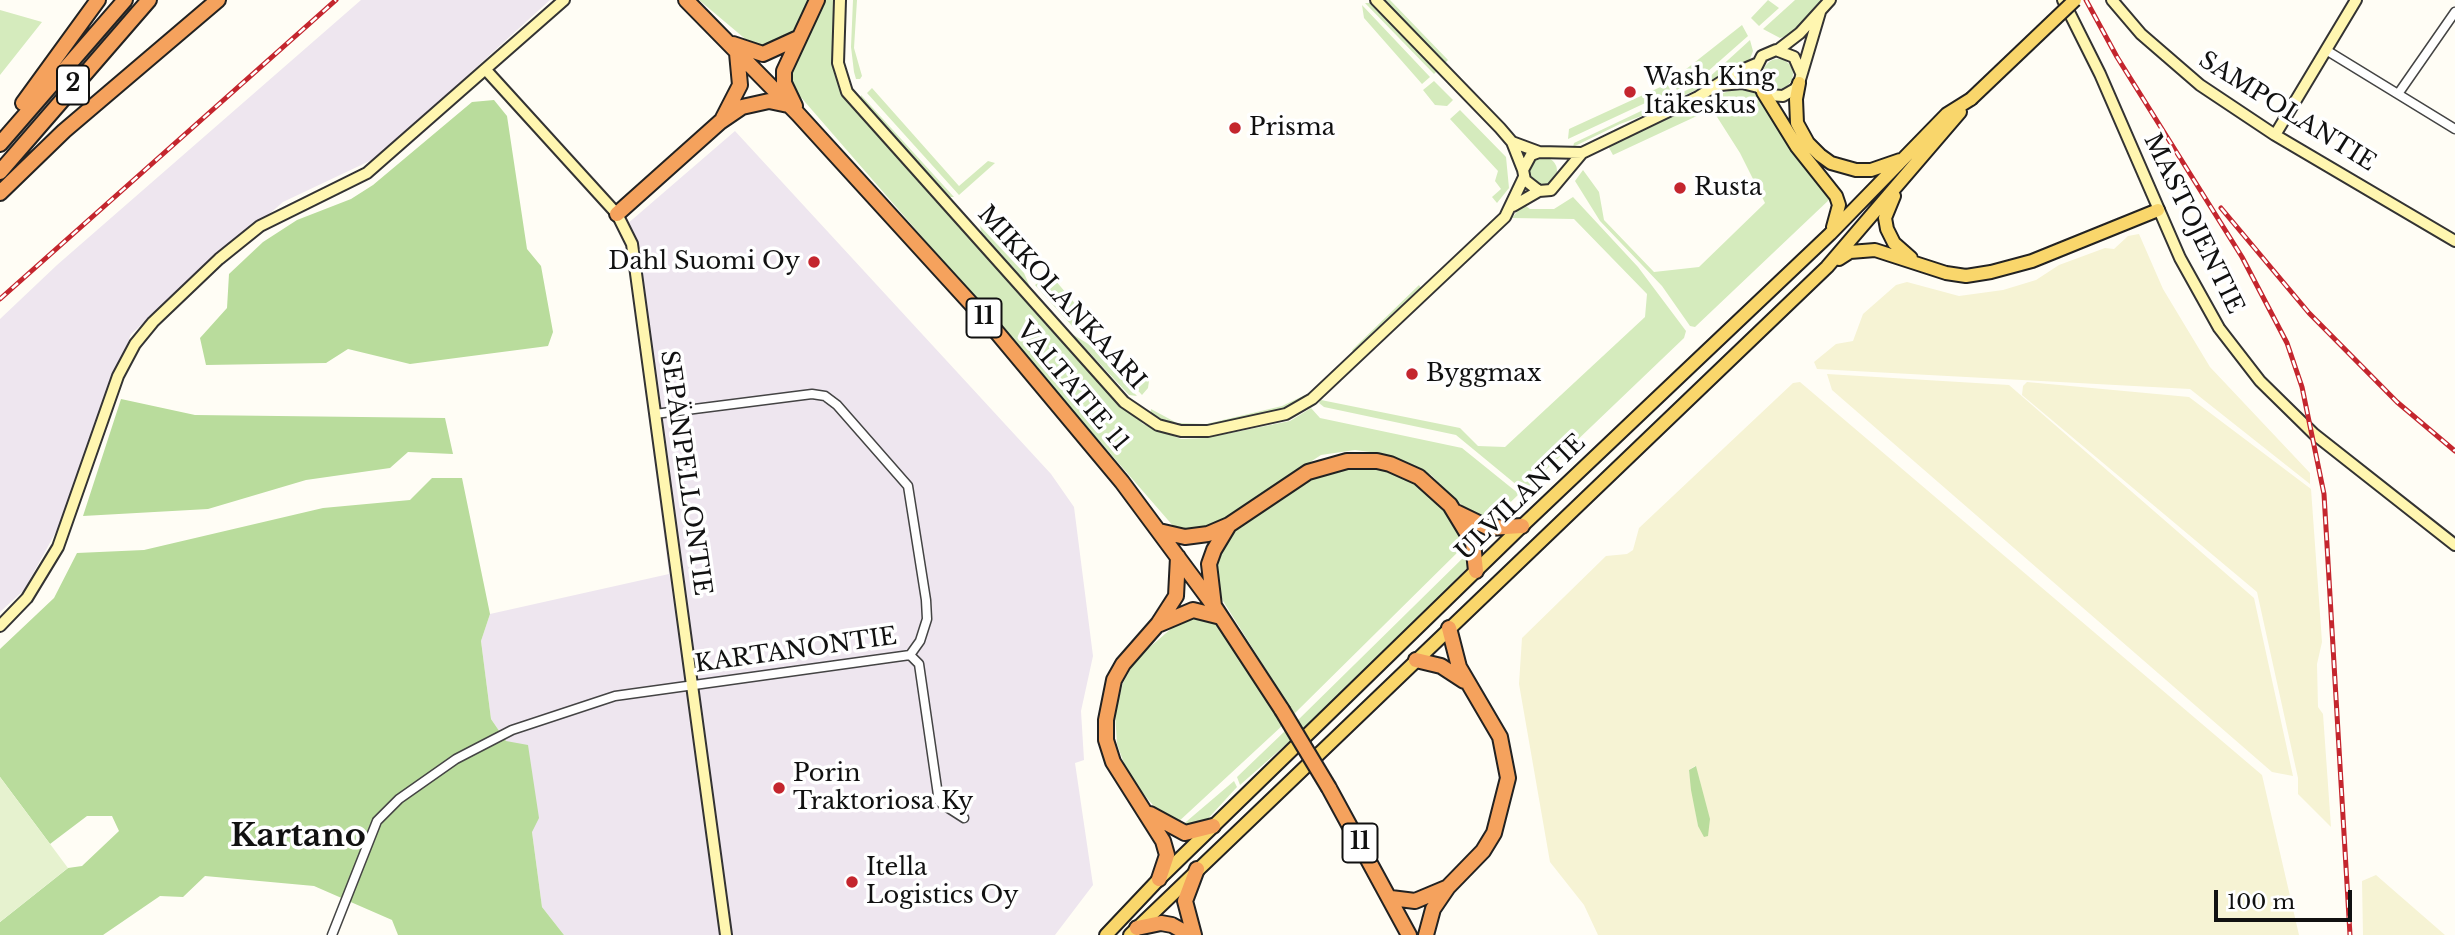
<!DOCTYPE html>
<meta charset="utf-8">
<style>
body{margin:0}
#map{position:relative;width:2455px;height:935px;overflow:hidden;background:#fffdf5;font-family:"Libre Baskerville",serif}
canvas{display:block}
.scale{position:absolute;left:2214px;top:890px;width:138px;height:32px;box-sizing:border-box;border:4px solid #111;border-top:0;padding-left:9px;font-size:21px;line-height:24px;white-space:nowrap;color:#111;-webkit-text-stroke:5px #fff;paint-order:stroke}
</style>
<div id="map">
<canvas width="2455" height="935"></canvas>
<div class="scale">100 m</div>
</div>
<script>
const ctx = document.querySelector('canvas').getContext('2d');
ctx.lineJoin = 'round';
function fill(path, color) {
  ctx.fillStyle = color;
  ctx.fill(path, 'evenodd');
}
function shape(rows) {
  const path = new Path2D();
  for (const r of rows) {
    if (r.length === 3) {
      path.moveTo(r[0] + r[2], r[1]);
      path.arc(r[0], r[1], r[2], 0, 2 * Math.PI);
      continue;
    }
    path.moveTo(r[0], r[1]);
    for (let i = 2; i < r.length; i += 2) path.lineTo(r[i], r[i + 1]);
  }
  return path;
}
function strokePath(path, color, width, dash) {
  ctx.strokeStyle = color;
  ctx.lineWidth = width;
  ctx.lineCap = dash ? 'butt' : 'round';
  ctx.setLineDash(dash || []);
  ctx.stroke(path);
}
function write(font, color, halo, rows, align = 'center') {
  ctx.font = font + ' "Libre Baskerville",serif';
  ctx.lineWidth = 7;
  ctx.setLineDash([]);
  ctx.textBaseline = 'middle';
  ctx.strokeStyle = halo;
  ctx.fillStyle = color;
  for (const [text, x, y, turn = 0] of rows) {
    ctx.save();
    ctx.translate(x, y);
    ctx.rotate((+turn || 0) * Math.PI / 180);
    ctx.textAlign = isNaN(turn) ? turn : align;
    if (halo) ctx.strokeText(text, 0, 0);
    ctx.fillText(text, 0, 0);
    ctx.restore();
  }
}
const industrial = shape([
 [361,0,550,0,378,157,283,202,131,334,69,508,24,590,0,612,0,319,57,265],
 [735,131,1051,474,1074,507,1093,656,1081,711,1084,760,1075,763,1093,885,1055,935,564,935,542,907,532,832,506,741,491,719,481,641,490,614,669,574,626,243,619,231]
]);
const farmland = shape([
 [2139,234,2163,289,2210,367,2310,473,2310,484,2190,389,1817,369,1814,362,1836,344,1853,341,1863,314,1896,285,1907,282,1959,296,2003,290,2036,280,2059,265,2105,248,2114,249,2128,236],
 [1827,374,2009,385,2254,598,2293,776,2272,772,1832,390],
 [1800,382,2262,775,2299,935,1598,935,1584,905,1550,862,1519,684,1522,638,1606,556,1627,554,1633,550,1639,528,1793,383],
 [1695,766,1700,781,1698,826,1689,770],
 [2027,382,2189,397,2311,489,2322,642,2317,664,2318,707,2323,714,2331,827,2298,794,2298,778,2257,592,2022,395,2023,386],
 [2376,875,2445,935,2363,935,2362,881]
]);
const green = shape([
 [699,0,811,0,797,27,775,45,756,48],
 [823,0,835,0,833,64,842,96,1143,424,1181,439,1206,438,1290,421,1311,408,1320,418,1462,448,1519,494,1489,523,1470,513,1431,475,1412,464,1385,454,1355,450,1321,455,1212,526,1196,532,1174,527,792,87,789,73],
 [853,0,857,0,854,48,862,76,860,79,856,79,854,72,851,47],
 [1384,0,1390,0,1448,60,1445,63],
 [1768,0,1779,8,1759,26,1751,18],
 [1795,0,1821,0,1811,17,1790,35,1780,38,1763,29],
 [1365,3,1373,3,1438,70,1434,74],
 [1362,5,1430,77,1422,84,1364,18],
 [0,10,42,22,0,75],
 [1742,25,1748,36,1706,73,1677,90,1671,81],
 [1750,40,1753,51,1750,59,1719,79,1681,97,1679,94,1705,81],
 [1778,74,15],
 [1434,81,1453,100,1447,106,1435,105,1423,90],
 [1667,84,1671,91,1568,139,1569,129],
 [1740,87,1752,89,1760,96,1831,198,1695,327,1690,326,1662,286,1600,221,1575,181,1583,170,1599,192,1604,220,1654,272,1699,267,1765,203,1740,153,1712,109,1715,96],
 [872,88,959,186,988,161,995,163,959,195,867,93],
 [861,95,954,197,948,197,860,103],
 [1662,101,1666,107,1620,124,1573,147,1574,143],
 [1695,106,1699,115,1613,155,1608,146],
 [1460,110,1506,157,1509,188,1497,203,1492,197,1501,189,1495,181,1498,171,1450,119],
 [1543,171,14],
 [1573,197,1638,267,1686,331,1684,338,1524,491,1456,435,1324,407,1319,403,1321,400,1460,428,1478,446,1505,447,1645,317,1647,294,1574,219,1512,218,1523,204,1530,209,1554,209],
 [980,226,1024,273,1030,287,982,235],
 [1055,280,1083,313,1077,319,1093,335,1089,339,1073,327,1035,285,1040,281,1047,287],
 [1419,285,1421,288,1354,352,1352,350],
 [1072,334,1090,345,1137,396,1129,395],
 [1097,340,1136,383,1144,377,1149,381,1148,388,1142,395,1094,343],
 [1305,395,1307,398,1285,409,1207,427,1167,425,1150,416,1151,409,1177,423,1206,424,1282,406],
 [1354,467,1377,467,1418,483,1447,515,1466,544,1294,714,1223,601,1216,585,1215,569,1219,552,1233,533,1284,495,1311,478],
 [1469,552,1467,568,1303,729,1298,720],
 [1193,614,1207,618,1221,628,1283,725,1176,824,1158,811,1129,777,1117,744,1115,713,1123,683,1136,659,1180,621],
 [1285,731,1291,740,1240,785,1237,777],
 [1234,781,1237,787,1203,824,1180,827]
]);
const forest = shape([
 [494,100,507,116,527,249,541,266,553,332,548,346,410,364,348,349,326,363,206,365,200,338,227,308,229,274,263,242,297,220,351,199,373,185,472,102],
 [121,399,195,415,445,418,453,454,408,452,390,468,306,480,208,509,83,516],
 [432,478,462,478,490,614,481,641,491,719,506,741,528,745,539,818,532,832,542,907,564,935,398,935,392,920,314,886,205,876,183,897,160,896,103,935,0,935,0,922,68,868,82,866,119,831,112,816,87,816,50,844,0,777,0,649,54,598,77,553,144,550,323,508,410,500],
 [1696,766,1710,819,1708,836,1704,837,1698,826,1691,790,1689,770]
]);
const pitch = shape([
 [0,777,68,868,0,922]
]);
const street = shape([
 [2326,50,2455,129],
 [2398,94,2455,12],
 [910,655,919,664,939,802,964,818],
 [332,935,377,821,399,799,456,759,512,730,615,696,910,655,920,641,927,619,926,600,908,486,837,405,825,396,812,394,655,414]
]);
const secondary = shape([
 [840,0,838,63,847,92,1124,402,1158,425,1181,431,1208,431,1286,414,1312,399,1505,217,1524,177],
 [1376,0,1500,128,1512,142,1523,170],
 [2063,0,2100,74,2180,258,2219,328,2260,381,2314,434,2455,545],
 [2112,0,2141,34,2200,85,2275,135,2455,241],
 [1778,50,1800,33,1830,0],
 [486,70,617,214,632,244,726,935],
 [1801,73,1794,57,1776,50,1762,56,1754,72,1758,87,1769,95,1783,96,1795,89,1799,83,1820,12],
 [1720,85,1742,83,1758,87],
 [2275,135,2356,0],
 [1512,142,1539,152],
 [1582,153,1551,190,1539,191,1525,180,1523,170,1531,155,1539,152,1582,153,1698,97,1735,73,1756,64],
 [1513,206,1539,191],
 [0,626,27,598,58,547,118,376,135,344,153,322,219,259,260,226,367,173,564,0]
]);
const primary = shape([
 [1799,83,1796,99,1797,123,1808,143,1820,155,1831,163,1856,170,1871,170,1900,160],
 [1763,92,1797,147,1836,196,1839,205,1833,227],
 [1894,196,1885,218,1887,229,1894,243,1911,258],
 [1839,259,1850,252,1875,250,1946,273,1966,276,1991,272,2032,261,2158,210],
 [1106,935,1159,879,1522,526,1830,234,1947,114,1971,99],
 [1130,935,1827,267,1960,112]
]);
const highway = shape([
 [686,0,798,114,995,330,1122,482,1214,606],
 [733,44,763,54,798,38],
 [23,103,98,0],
 [795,106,784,83,784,71,817,0],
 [723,118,740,85,737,53],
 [0,144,125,0],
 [0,172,149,0],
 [0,193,64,131,218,0],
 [617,214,720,122,742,107,769,101,788,105],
 [1456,512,1489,528,1522,526],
 [1229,525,1214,550,1209,564,1214,606,1282,710],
 [1159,531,1185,537,1208,534,1229,525,1308,472,1347,461,1377,461,1390,464,1419,477,1450,505,1473,543,1476,571],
 [1160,624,1193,610,1221,617],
 [1416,660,1441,666,1464,681],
 [1329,788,1409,935],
 [1150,814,1185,833,1213,826],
 [1159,879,1167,855,1163,841,1113,762,1106,740,1106,720,1114,680,1123,664,1158,624,1176,596,1178,557],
 [1391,898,1415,901,1446,888],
 [1137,928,1161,923,1172,925,1190,935],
 [1194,935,1185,901,1197,869],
 [1426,935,1433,909,1448,887,1483,851,1494,833,1508,778,1500,737,1459,667,1449,628]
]);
const rail = shape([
 [2086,0,2117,57,2242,257,2287,343,2302,387,2324,494,2350,935],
 [2221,208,2309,313,2397,402,2455,451],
 [0,299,336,0]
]);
const primaryBridge = shape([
 [1971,99,2075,0]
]);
const highwayBridge = shape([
 [1282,710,1329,788]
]);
const markers = [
 [1630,92,7,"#c4262e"],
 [1235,128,7,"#c4262e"],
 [1680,188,7,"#c4262e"],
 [814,262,7,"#c4262e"],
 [1412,374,7,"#c4262e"],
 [779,788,7,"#c4262e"],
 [852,882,7,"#c4262e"]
];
const shields = [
 [73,85,32],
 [984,318,35],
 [1360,843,35]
];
const shieldNames = [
 ["2",73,85],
 ["11",984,318],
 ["11",1360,843]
];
const poiNames = [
 ["Wash King",1644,78],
 ["Itäkeskus",1644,106],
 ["Prisma",1249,128],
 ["Rusta",1694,188],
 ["Dahl Suomi Oy",800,262,"right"],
 ["Byggmax",1426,374],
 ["Porin",793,774],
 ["Traktoriosa Ky",793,802],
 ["Itella",866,868],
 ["Logistics Oy",866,896]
];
const streetNames = [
 ["SAMPOLANTIE",2287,112,32],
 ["MASTOJENTIE",2193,224,64],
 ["MIKKOLANKAARI",1061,298,48],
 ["VALTATIE 11",1072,387,50],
 ["SEPÄNPELLONTIE",685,473,82],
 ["ULVILANTIE",1521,498,-44],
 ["KARTANONTIE",796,651,-8]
];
const districtNames = [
 ["Kartano",298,837]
];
fill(industrial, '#eee6ef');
fill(farmland, '#f6f3d4');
fill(green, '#d5ebbd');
fill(forest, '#b9dc9c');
fill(pitch, '#e6f2cf');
strokePath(street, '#444', 11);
strokePath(secondary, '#333', 14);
strokePath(primary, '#222', 16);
strokePath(highway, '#222', 18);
strokePath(street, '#fff', 8);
strokePath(secondary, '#fff6b0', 10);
strokePath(primary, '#f9d66b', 12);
strokePath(highway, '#f5a25d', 14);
strokePath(rail, '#c4262e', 5);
strokePath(rail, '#fff', 2.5, [8]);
strokePath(primaryBridge, '#222', 16, []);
strokePath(highwayBridge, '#222', 18, []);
strokePath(primaryBridge, '#f9d66b', 12);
strokePath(highwayBridge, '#f5a25d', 14);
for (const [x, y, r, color] of markers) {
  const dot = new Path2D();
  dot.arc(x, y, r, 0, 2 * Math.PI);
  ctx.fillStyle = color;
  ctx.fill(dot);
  strokePath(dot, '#fff', 2.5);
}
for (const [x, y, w] of shields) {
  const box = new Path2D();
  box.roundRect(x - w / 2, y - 19.5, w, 39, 5);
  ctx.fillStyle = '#fff';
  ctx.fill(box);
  strokePath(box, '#111', 2);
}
write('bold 23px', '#111', null, shieldNames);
write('24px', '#111', '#fff', poiNames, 'left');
write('24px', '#111', '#fff', streetNames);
write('bold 32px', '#111', '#fff', districtNames);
</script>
